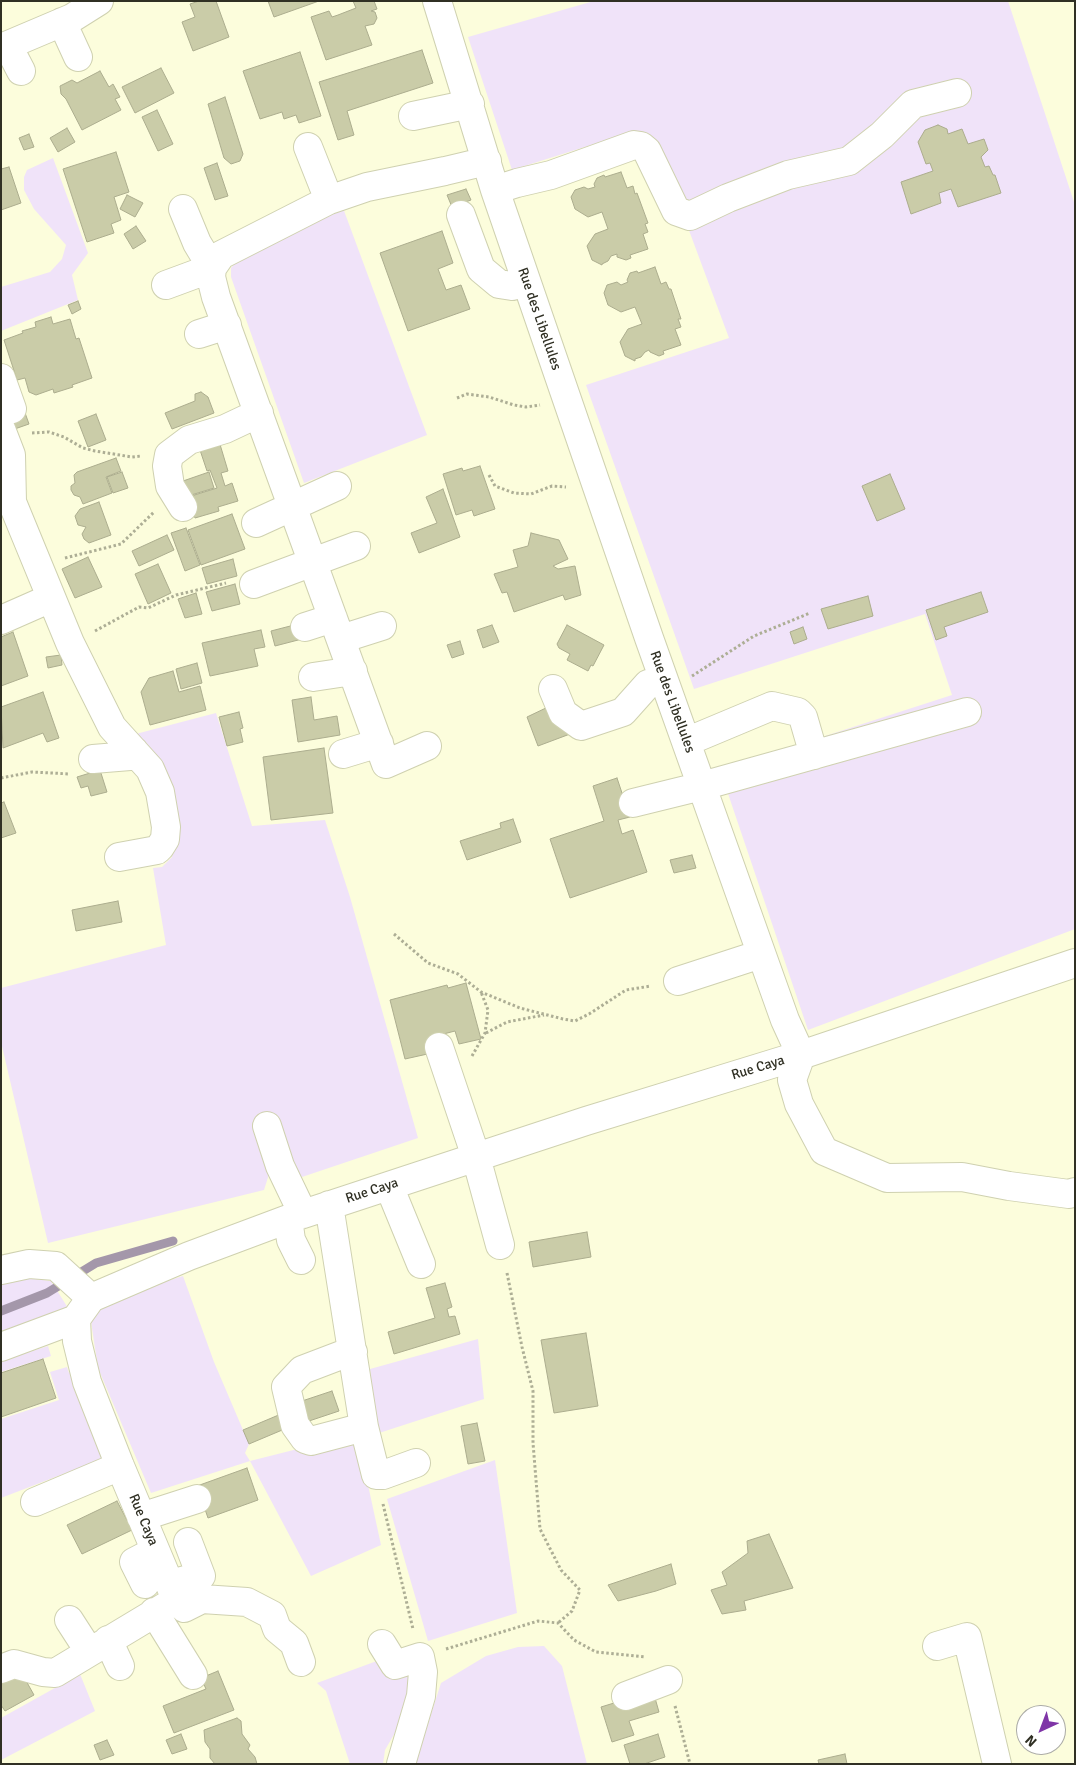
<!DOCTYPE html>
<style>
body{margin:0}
#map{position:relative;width:1076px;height:1765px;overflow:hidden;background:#fcfddc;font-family:Signika,sans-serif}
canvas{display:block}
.frame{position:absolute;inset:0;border:2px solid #303024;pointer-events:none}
.north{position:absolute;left:1016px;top:1705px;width:50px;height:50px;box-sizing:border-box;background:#fff;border:1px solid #acaca7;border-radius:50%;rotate:223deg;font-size:14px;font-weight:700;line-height:20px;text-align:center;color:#303024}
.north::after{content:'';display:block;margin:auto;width:18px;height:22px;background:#7f35a7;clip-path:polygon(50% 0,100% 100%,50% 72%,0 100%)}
</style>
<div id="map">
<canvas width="1076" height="1765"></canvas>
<div class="frame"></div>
<div class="north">N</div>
</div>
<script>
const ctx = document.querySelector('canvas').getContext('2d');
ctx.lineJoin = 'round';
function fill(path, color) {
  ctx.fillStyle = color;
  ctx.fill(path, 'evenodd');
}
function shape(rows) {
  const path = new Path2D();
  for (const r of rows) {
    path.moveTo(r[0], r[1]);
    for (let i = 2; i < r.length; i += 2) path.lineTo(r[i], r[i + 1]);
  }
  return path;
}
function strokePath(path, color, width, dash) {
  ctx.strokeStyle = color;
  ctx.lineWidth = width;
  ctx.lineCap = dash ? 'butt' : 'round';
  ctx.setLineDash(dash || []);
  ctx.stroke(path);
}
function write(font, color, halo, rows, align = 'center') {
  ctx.font = font + ' Signika,sans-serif';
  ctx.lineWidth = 4.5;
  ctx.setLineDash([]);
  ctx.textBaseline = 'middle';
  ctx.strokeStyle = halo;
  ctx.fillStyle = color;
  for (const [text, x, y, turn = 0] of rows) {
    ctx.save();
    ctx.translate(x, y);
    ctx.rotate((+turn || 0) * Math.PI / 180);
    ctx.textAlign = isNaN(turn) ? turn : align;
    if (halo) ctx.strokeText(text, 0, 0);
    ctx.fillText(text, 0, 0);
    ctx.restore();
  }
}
const green = shape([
 [594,1,1008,1,1075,205,1075,929,808,1030,720,770,952,695,925,614,694,689,586,385,729,338,658,147,629,133,512,170,468,37],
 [53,158,88,253,72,275,78,300,1,331,1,287,50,272,62,259,66,245,34,209,24,190,24,177,27,170],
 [343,208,427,435,304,483,231,277,231,268,237,261],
 [216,713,252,826,325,820,350,897,418,1138,302,1177,290,1164,271,1168,264,1190,48,1243,1,1042,1,988,166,945,153,868,162,867,172,857,175,841,128,736],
 [9,1276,51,1281,68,1308,1,1339,1,1279],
 [183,1276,214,1362,249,1444,245,1453,250,1461,357,1434,381,1545,311,1576,250,1461,151,1493,98,1368,90,1315,132,1292],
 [478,1339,484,1399,376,1434,370,1369],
 [48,1346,51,1356,1,1372,1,1361],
 [67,1367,69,1373,72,1372,102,1459,1,1498,1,1419,59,1400,50,1372],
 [495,1460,517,1613,428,1641,387,1499],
 [544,1646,562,1666,587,1764,415,1764,441,1683,486,1656,518,1647],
 [404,1651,415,1671,410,1707,385,1750,383,1764,350,1764,326,1691,317,1683],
 [80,1674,95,1711,1,1760,1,1718]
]);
const stream = shape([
 [1,1311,47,1293,96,1263,173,1241]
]);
const building = shape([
 [199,1,216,1,229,37,193,51,182,22,195,17,190,4,199,1],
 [268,1,319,1,274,17,268,1],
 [353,1,374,1,377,9,371,11,375,12,377,18,374,24,365,26,372,45,326,60,311,17,329,11,332,17,338,15,356,8,353,1],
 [422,50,433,83,347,111,354,135,338,140,319,82,422,50],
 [300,52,321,116,299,123,296,115,284,119,282,112,260,119,243,71,300,52],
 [161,68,174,93,135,113,122,87,161,68],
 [100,71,109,87,113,84,120,97,115,99,121,110,82,130,66,99,61,94,60,86,72,80,77,83,100,71],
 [225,97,243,154,240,161,231,164,224,158,208,104,225,97],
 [157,110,173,144,158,151,142,117,157,110],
 [938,125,947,129,948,134,962,129,968,144,984,139,988,150,981,157,985,167,989,166,993,175,995,175,1001,193,958,207,951,189,939,193,941,203,911,214,901,182,933,171,930,163,926,164,918,142,925,130,938,125],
 [67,128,75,142,58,152,50,138,67,128],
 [29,134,34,147,24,150,19,138,29,134],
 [116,152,129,192,114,197,121,220,111,224,114,233,87,242,63,169,116,152],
 [217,163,228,196,215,200,204,168,217,163],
 [9,167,21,203,1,210,1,169,9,167],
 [621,172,627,188,633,186,635,194,637,193,648,223,645,224,648,232,643,234,648,249,630,255,631,258,626,260,617,257,617,254,611,256,608,261,602,264,602,265,592,260,587,246,595,234,608,229,602,212,588,217,575,209,571,197,575,190,584,187,588,189,595,187,594,184,597,178,604,175,605,177,621,172],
 [466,189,471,200,452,207,447,195,466,189],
 [127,195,143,203,135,217,120,209,127,195],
 [136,226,146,241,133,249,124,234,136,226],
 [442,231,453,263,438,269,446,290,461,285,470,309,408,331,380,253,442,231],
 [655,267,661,284,666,282,669,289,671,289,681,319,678,319,681,327,675,329,681,345,663,351,664,354,659,356,650,352,649,350,645,352,641,357,635,359,635,361,625,356,620,342,628,329,642,324,635,307,621,312,608,305,604,293,607,285,617,282,621,285,628,282,627,280,630,273,637,271,638,273,655,267],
 [78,301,81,309,72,314,68,305,78,301],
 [51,317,53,324,70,319,76,339,79,338,92,378,72,385,73,387,54,393,53,389,36,395,29,392,25,378,17,380,4,340,23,333,22,331,36,327,35,322,51,317],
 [201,392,208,397,214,413,172,429,165,413,195,401,195,394,201,392],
 [24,410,29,424,6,432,1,418,24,410],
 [96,414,106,440,88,447,78,421,96,414],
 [219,441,228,471,221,473,225,486,232,483,238,501,218,507,219,511,195,518,188,497,217,488,210,470,207,471,199,447,219,441],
 [116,458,121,471,106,477,112,493,83,504,80,497,74,495,71,490,71,486,75,483,74,475,77,472,116,458],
 [480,466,495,509,474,516,472,510,456,515,443,474,462,468,463,471,480,466],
 [122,472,128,488,113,493,107,477,122,472],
 [209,472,214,488,188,496,183,481,209,472],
 [890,474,905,509,877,521,862,486,890,474],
 [443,489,460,537,419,553,411,533,437,523,426,497,443,489],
 [99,502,111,535,89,543,84,539,82,534,86,527,78,525,75,516,80,509,99,502],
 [232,514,245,549,201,565,188,530,232,514],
 [186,528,200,565,185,571,171,533,186,528],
 [531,533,559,540,568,559,553,566,558,569,575,566,581,595,565,600,563,595,514,612,507,592,502,593,494,574,518,567,513,550,528,546,531,533],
 [167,535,174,550,139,566,132,551,167,535],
 [88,557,102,587,75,598,62,569,88,557],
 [233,559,237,576,207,584,202,568,233,559],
 [158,564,171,593,148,604,135,574,158,564],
 [235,584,240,604,212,611,206,592,235,584],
 [981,592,988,612,944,627,947,636,936,640,926,610,981,592],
 [196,593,202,614,185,618,178,599,196,593],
 [868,596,873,616,828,629,821,609,868,596],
 [298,624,302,639,275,646,271,631,298,624],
 [492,625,499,642,483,648,477,630,492,625],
 [567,625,604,645,593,666,591,665,588,671,567,660,570,654,559,648,557,644,567,625],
 [803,627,807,639,794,644,790,632,803,627],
 [261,630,265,647,254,649,258,666,210,676,202,643,261,630],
 [13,632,28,676,1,686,1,637,13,632],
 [460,641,464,654,452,658,447,645,460,641],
 [61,655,62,665,48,668,46,657,61,655],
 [197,663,202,683,181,689,176,669,197,663],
 [173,671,179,692,200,686,206,710,150,725,141,692,149,678,173,671],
 [43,692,59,738,47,742,43,733,3,748,1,707,43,692],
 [311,697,314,720,337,716,340,735,298,742,292,700,311,697],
 [548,707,570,734,538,746,527,717,548,707],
 [239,712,243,728,240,729,243,742,227,746,219,717,239,712],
 [324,748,333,813,271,820,263,757,324,748],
 [100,770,107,792,91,796,88,786,81,788,77,777,100,770],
 [617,778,630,817,618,820,622,834,633,830,647,872,570,898,550,839,604,821,593,786,617,778],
 [4,802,16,833,1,838,1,803,4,802],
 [513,819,521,842,467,860,460,841,501,828,500,823,513,819],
 [692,855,696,868,674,873,670,860,692,855],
 [118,901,122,922,76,931,72,910,118,901],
 [466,983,481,1039,459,1044,455,1031,428,1038,432,1053,405,1059,390,1000,447,985,448,988,466,983],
 [587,1232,591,1257,533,1267,529,1242,587,1232],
 [445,1283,452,1307,447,1309,449,1317,455,1316,460,1334,394,1354,388,1332,435,1318,426,1288,445,1283],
 [586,1333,598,1406,554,1413,541,1340,586,1333],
 [43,1359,56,1398,1,1417,1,1373,43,1359],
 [332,1391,339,1411,306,1422,299,1402,332,1391],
 [281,1414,287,1428,249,1444,243,1430,281,1414],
 [477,1423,485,1461,468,1464,461,1426,477,1423],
 [247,1468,258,1500,208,1518,197,1486,247,1468],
 [117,1501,132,1530,82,1554,67,1525,117,1501],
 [769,1534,793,1588,744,1601,746,1610,722,1614,711,1590,727,1585,722,1572,748,1553,747,1541,769,1534],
 [671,1564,676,1584,656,1591,618,1601,608,1585,671,1564],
 [20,1670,34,1695,5,1711,1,1705,1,1680,20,1670],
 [218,1671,234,1710,174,1733,163,1706,206,1689,201,1678,218,1671],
 [653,1691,659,1712,629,1721,634,1735,612,1742,601,1707,653,1691],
 [237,1718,241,1721,242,1734,250,1745,248,1749,255,1757,257,1764,215,1764,210,1758,210,1749,205,1742,204,1730,237,1718],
 [181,1734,187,1749,172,1754,166,1740,181,1734],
 [658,1734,665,1757,644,1764,630,1764,624,1745,658,1734],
 [107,1740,114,1755,100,1760,94,1745,107,1740],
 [845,1754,847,1764,819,1764,818,1760,845,1754]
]);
const path = shape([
 [457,398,467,394,489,397,514,405,526,407,540,405],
 [32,433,49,432,64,437,83,448,95,451,132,457,141,456],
 [489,475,495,486,514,493,531,494,552,486,566,487],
 [65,558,121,544,154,512],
 [95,631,139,607,148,608,176,595,226,583],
 [692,676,754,636,810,613],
 [1,778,32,772,70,774],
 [394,934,428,963,458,974,481,992,520,1008,563,1019,575,1021,589,1014,626,990,651,986],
 [486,1033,507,1022,544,1015],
 [472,1056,485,1033,488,1010,481,992],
 [507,1273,522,1347,533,1391,533,1443,540,1529,561,1570,580,1590,572,1611,558,1623],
 [383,1504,413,1629],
 [446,1649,538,1621,558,1623,574,1640,596,1652,646,1657],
 [675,1706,690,1764]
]);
const minor = shape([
 [437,1,495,190,649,638,785,1020,801,1055,792,1080,799,1104,824,1151,887,1178,962,1177,1009,1186,1069,1194,1075,1192],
 [62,22,78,57],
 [8,46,21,71],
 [1,48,72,18,99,1],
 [413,116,470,104],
 [308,147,329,200],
 [495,190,517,183,551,175,634,145,641,146,647,151,676,211,690,216,728,198,788,175,849,161,882,135,913,104,957,93],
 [461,215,481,269,499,284,512,286,526,281],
 [166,285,212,268,197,243,183,209],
 [199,334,227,325],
 [1,378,12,409],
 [1,429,11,455,12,502,70,643,112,727,150,769,160,792,166,827,165,839,160,847,157,850,119,857],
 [183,507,170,486,167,466,169,455,189,440,225,429,259,413],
 [256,523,337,486],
 [254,584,356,546],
 [1,620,51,598],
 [305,627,333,618],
 [341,639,382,626],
 [313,677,353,671],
 [553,689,563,713,581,726,623,712,648,684,663,679],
 [686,742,772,706,798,712,803,717,814,755],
 [427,746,386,764,216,297,211,277,212,268,221,255,329,200,367,187,445,171,487,161],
 [343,754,379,743],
 [93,759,130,756,134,751],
 [633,803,702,786,967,712],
 [678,981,761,954],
 [439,1047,476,1157,500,1245],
 [267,1126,280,1166,303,1214],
 [389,1186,421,1264],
 [329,1205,364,1427,376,1475,383,1475,416,1463],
 [288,1219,291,1240,301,1260],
 [1,1270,29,1264,56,1266,91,1298],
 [1,1347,76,1319],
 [353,1352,344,1354,302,1370,286,1387,295,1425,305,1439,311,1441,364,1427],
 [35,1502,120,1466],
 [141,1517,197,1499],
 [145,1584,134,1562,155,1551],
 [170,1584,201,1576,188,1542],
 [175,1597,184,1608,202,1599,247,1602,272,1615,277,1629,294,1643,301,1662],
 [154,1612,193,1675],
 [69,1620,89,1651],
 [108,1640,120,1666],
 [382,1644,395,1665,420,1657,423,1672,421,1696,401,1764],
 [937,1646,967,1637,997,1764],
 [1,1669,14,1664,43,1672,55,1673,168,1605,175,1597,120,1466,87,1382,77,1341,76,1319,91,1298,189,1256,288,1219,586,1121,801,1055,1075,963],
 [626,1696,668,1680]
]);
const streetNames = [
 ["Rue des Libellules",539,319,71],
 ["Rue des Libellules",672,702,70],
 ["Rue Caya",758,1068,-17],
 ["Rue Caya",372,1191,-18],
 ["Rue Caya",143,1520,67]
];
fill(green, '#f0e3f9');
strokePath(stream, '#a497aa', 9);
fill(building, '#cacca8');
strokePath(building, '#acad8e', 1);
strokePath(minor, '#cfd1b0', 30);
strokePath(path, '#adae95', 3, [2.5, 2.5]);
strokePath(minor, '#fff', 28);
write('14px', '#303024', '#fff', streetNames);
</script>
